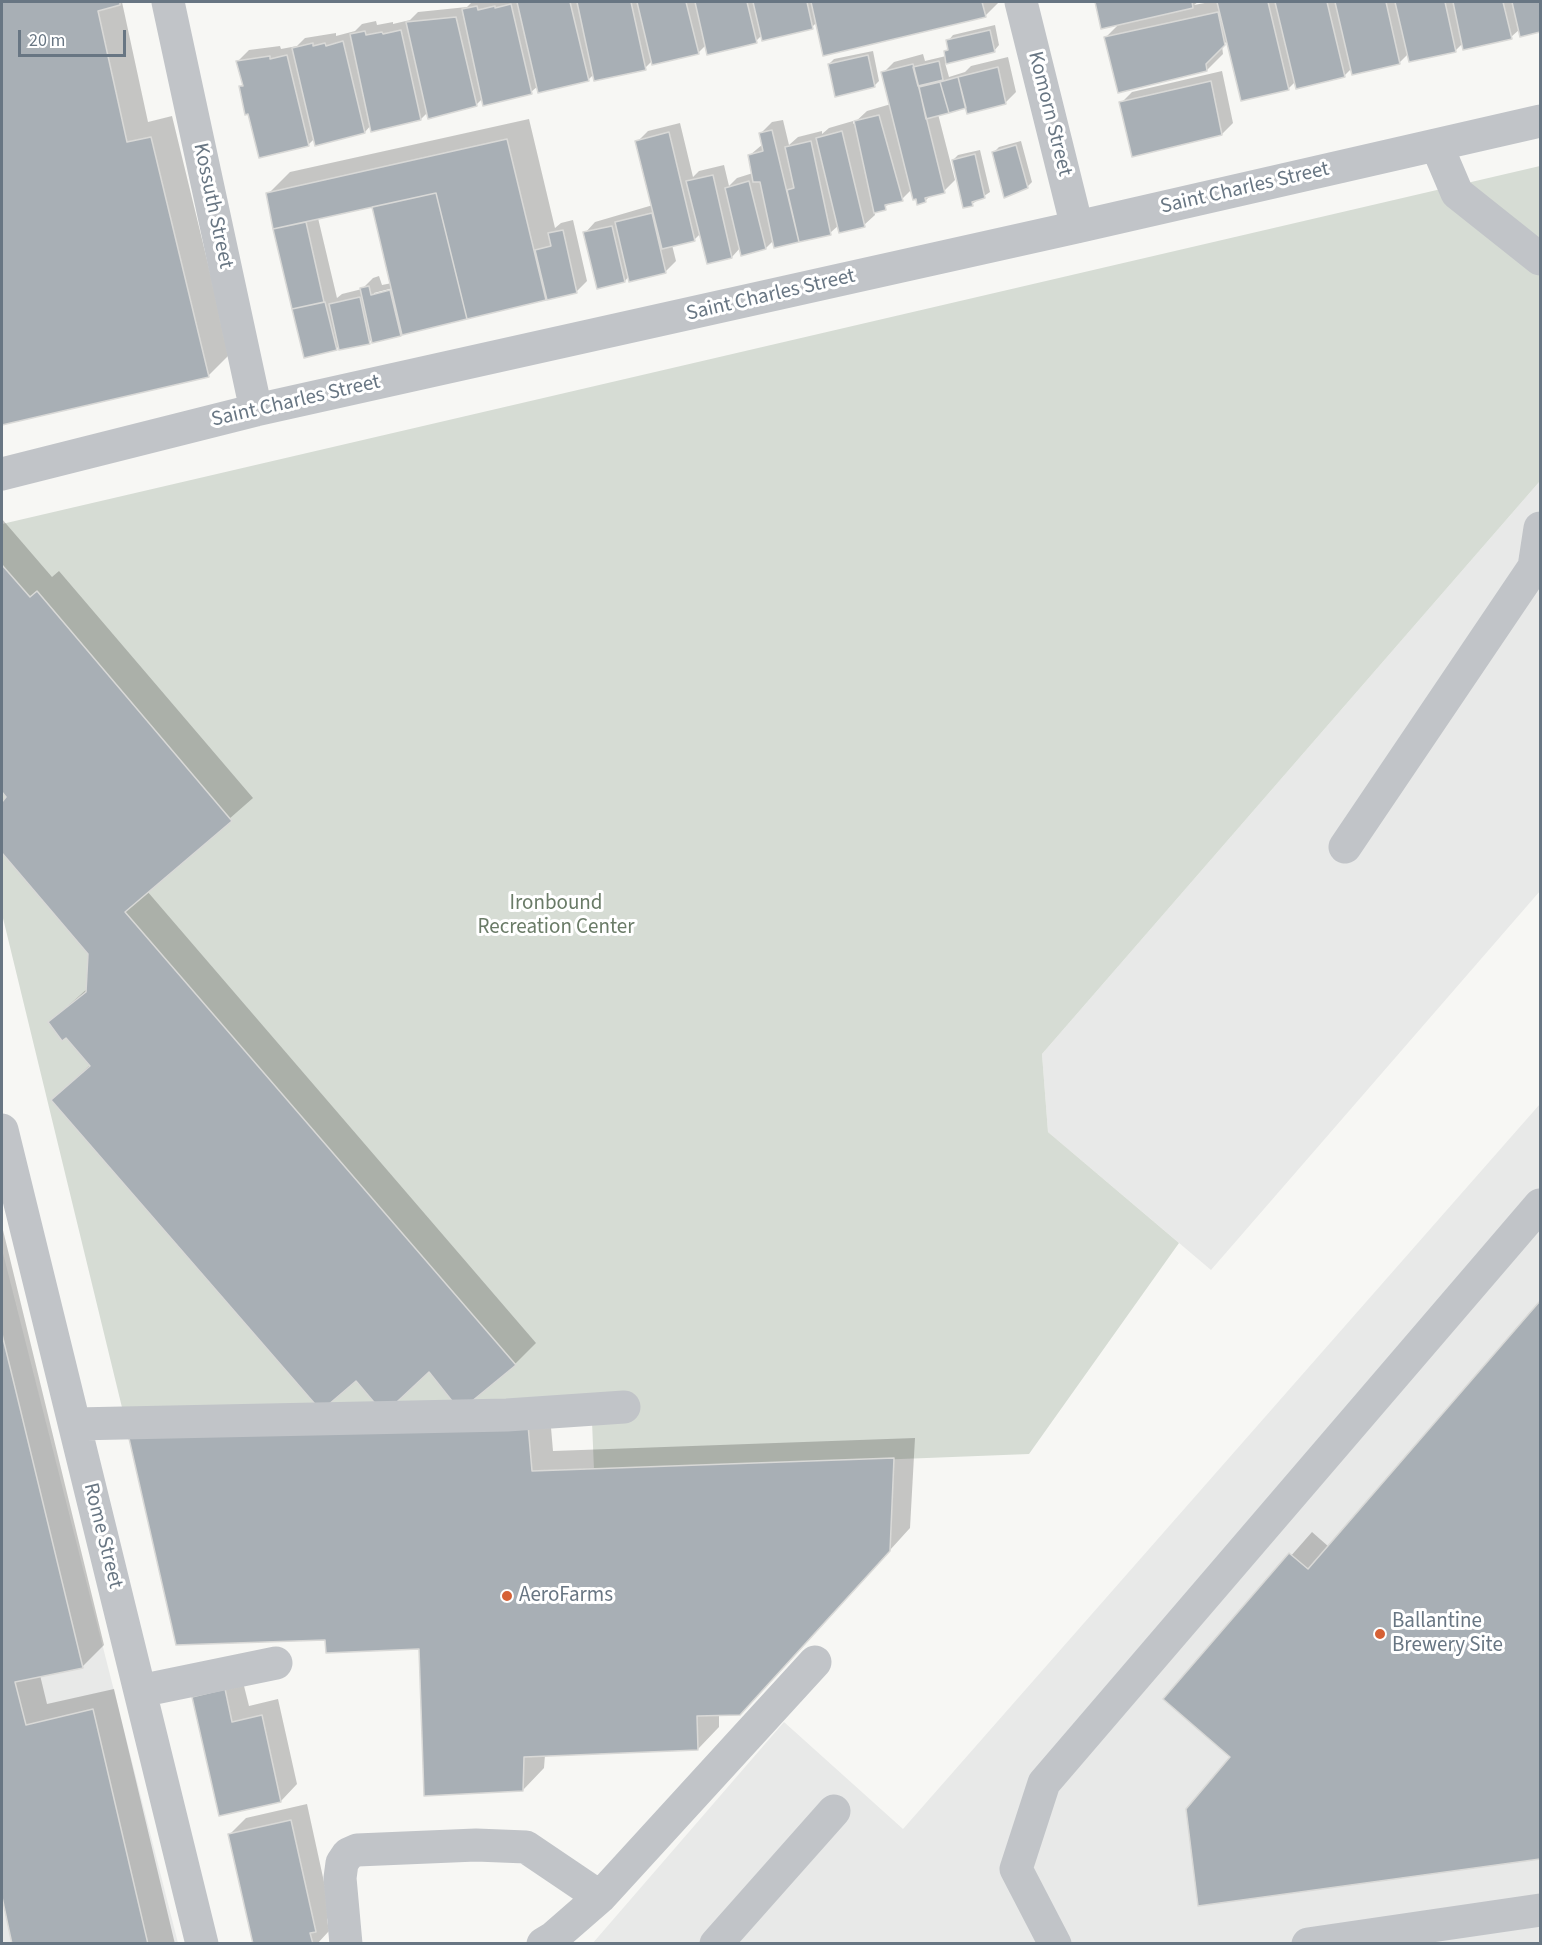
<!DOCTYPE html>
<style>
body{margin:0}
#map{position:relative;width:1542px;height:1945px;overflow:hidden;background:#f7f7f4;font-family:"Source Sans 3",sans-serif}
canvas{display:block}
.frame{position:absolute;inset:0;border:3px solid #687683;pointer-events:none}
.scale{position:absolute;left:18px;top:30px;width:108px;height:27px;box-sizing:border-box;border:3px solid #687683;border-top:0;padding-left:8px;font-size:18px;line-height:21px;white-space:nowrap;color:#687683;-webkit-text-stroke:4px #fff;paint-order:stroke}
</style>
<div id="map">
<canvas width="1542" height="1945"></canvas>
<div class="frame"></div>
<div class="scale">20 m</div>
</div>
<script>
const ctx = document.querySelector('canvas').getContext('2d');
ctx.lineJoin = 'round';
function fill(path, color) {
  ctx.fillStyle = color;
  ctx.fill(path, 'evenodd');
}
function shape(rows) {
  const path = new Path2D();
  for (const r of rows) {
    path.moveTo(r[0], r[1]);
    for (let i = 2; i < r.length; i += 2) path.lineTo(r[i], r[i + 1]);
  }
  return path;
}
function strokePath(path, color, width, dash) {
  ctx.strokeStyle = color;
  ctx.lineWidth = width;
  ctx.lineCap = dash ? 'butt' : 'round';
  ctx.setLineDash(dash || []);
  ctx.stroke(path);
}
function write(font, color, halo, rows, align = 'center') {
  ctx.font = font + ' "Source Sans 3",sans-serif';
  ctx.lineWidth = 6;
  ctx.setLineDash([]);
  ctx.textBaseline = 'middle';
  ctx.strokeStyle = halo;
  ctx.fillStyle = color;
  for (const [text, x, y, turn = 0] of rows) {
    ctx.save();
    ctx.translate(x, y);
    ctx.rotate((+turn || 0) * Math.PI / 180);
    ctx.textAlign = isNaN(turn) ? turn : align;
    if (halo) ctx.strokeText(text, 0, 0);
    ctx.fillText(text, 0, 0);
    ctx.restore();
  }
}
const built = shape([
 [1540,481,1540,891,1211,1270,1048,1132,1042,1054],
 [1540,1104,1540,1943,592,1944,784,1722,903,1829],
 [2,1249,178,1943,2,1943]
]);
const green = shape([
 [1540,166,1540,481,1042,1054,1048,1132,1179,1243,1029,1454,594,1471,592,1421,127,1428,2,914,2,524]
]);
const shadow = shape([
 [2,2,122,2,148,122,172,116,230,354,209,375,2,424],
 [472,2,999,2,985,16,817,22,812,27,762,35,756,41,706,45,698,53,652,61,645,68,594,74,588,80,538,86,531,92,483,98,476,105,428,112,421,119,371,125,365,132,314,139,308,145,249,112,240,87,244,83,238,61,249,50,280,46,281,49,297,46,305,38,336,33,336,36,355,31,362,24,376,21,377,25,393,22,393,24,410,20,418,12,467,7],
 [1096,2,1198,2,1194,5,1210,2,1540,2,1540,31,1521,35,1520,29,1511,37,1463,43,1456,50,1410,60,1408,54,1399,63,1352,68,1344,76,1296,81,1288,89,1228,40,1222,46,1223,54,1207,70,1106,37,1119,24,1102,28],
 [995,25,999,45,994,51,945,63,949,77,965,72,971,66,1008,57,1016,92,1005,103,967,105,938,114,955,180,944,191,931,195,925,201,912,189,902,199,874,211,875,215,864,225,839,225,830,233,775,247,774,240,766,248,742,254,740,248,732,257,701,233,694,240,672,245,676,261,665,272,629,276,625,281,585,233,595,222,653,205,637,142,648,131,680,123,693,177,699,171,724,165,729,186,737,178,753,173,750,155,763,144,761,133,772,122,783,120,789,145,798,137,822,131,822,134,829,128,853,121,853,124,867,111,891,104,883,73,894,62,923,54,925,61,946,56,946,52,949,48,948,41,953,35],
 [873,51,879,81,874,86,829,64,834,59],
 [1222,71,1233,123,1222,134,1121,103,1132,92],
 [529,119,555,228,561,223,573,220,587,281,577,291,547,296,373,341,372,339,369,342,340,345,336,349,305,356,268,194,290,172],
 [373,206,392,283,382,285,379,276,373,278,362,289,342,294,337,298,318,218],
 [397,287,398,289,374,296,374,293],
 [1021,141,1032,182,1027,187,994,152,999,147],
 [980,150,990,192,972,204,953,160,958,155],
 [2,519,52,577,59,571,253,798,147,891,536,1343,515,1364,463,1406,549,1404,553,1451,915,1438,910,1528,762,1691,719,1714,719,1727,698,1749,545,1755,544,1768,523,1790,421,1648,381,1408,356,1378,53,1100,91,1064,50,1022,88,988,89,953,2,850,2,801,7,796,2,790],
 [429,1370,458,1406,389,1408],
 [2,1226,104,1645,83,1666,40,1675,47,1704,114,1689,175,1944,14,1944,2,1890],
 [1540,1304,1540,1858,1200,1904,1232,1757,1165,1699,1312,1532,1329,1547],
 [241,1674,249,1706,278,1699,297,1784,281,1801,193,1697],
 [307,1804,331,1914,327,1919,329,1931,317,1944,254,1944,230,1834,246,1818]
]);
const building = shape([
 [2,2,120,2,120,5,98,11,127,142,151,137,209,377,2,425,2,2],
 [517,2,570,2,589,81,538,93,517,2],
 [577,2,631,2,646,70,594,81,577,2],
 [637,2,686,2,699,54,652,65,637,2],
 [695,2,747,2,757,43,707,55,695,2],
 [753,2,807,2,813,29,762,41,753,2],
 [811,2,982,2,986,17,823,56,811,2],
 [1095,2,1192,2,1193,8,1101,29,1095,2],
 [1217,2,1268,2,1289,90,1241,101,1217,2],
 [1275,2,1327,2,1345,77,1296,89,1275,2],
 [1335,2,1386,2,1400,64,1352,75,1335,2],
 [1395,2,1445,2,1456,52,1409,62,1395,2],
 [1453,2,1503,2,1512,39,1463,50,1453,2],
 [1512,2,1540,2,1540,32,1520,37,1512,2],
 [511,4,532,94,483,106,462,9,477,6,478,10,495,6,495,8,511,4],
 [1218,12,1225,45,1206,64,1207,71,1118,93,1104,37,1218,12],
 [456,17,477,106,428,119,406,22,456,17],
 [401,30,421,120,371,132,350,34,365,31,366,35,382,32,383,34,401,30],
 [990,30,995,52,946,64,944,51,948,50,946,40,990,30],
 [343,41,365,133,315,146,292,48,313,43,313,46,325,43,326,46,343,41],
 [287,55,309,146,259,158,248,114,245,115,239,86,243,86,236,61,270,56,270,59,287,55],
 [868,55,875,87,835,97,828,64,868,55],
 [939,61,943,80,918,86,913,67,939,61],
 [913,64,945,193,925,198,926,202,917,205,916,199,913,200,881,72,913,64],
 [998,67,1006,104,967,114,958,77,998,67],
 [958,77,966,108,949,113,940,82,958,77],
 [1211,81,1222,135,1132,157,1119,102,1211,81],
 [940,82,949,113,926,119,919,87,940,82],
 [879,115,903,201,885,205,886,210,874,213,854,121,879,115],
 [772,130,799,242,774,248,760,182,753,182,748,155,763,151,759,133,772,130],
 [842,131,865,227,839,233,816,138,842,131],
 [669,132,695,241,662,249,635,141,669,132],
 [507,139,546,300,467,319,436,193,273,229,266,193,507,139],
 [811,141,831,235,799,242,787,190,794,188,785,147,811,141],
 [1016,145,1028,188,1004,198,992,152,1016,145],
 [975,154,985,198,972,202,973,206,963,208,952,160,975,154],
 [713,175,732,258,707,264,686,181,713,175],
 [749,181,766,249,741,256,725,188,749,181],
 [436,193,467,319,402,335,372,207,436,193],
 [652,213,666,273,629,282,615,222,652,213],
 [306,222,324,302,292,309,273,229,306,222],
 [612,226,625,282,597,289,583,232,612,226],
 [563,230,577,293,547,300,535,250,551,246,548,233,563,230],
 [369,286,371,295,390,290,401,336,372,343,360,288,369,286],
 [360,297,370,344,339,350,329,304,360,297],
 [325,302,337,350,304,358,292,309,325,302],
 [2,565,30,597,37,591,232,821,125,912,516,1365,460,1411,429,1372,384,1414,356,1381,321,1411,51,1100,90,1066,66,1038,62,1041,48,1022,86,992,88,954,2,853,2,802,6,797,2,792,2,565],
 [1540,1301,1540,1859,1198,1906,1186,1809,1230,1757,1163,1699,1289,1553,1308,1569,1540,1301],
 [2,1334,83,1668,15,1682,26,1725,93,1709,148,1944,12,1944,2,1897,2,1334],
 [528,1425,532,1471,894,1458,890,1551,740,1715,697,1716,698,1750,524,1757,523,1791,424,1796,419,1649,326,1653,325,1640,176,1645,128,1434,528,1425],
 [225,1689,232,1722,262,1715,281,1802,219,1816,192,1697,225,1689],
 [291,1820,316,1932,310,1933,313,1944,253,1944,228,1834,291,1820]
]);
const minor = shape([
 [168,2,256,410],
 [1021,2,1077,227],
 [1437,146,1457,193,1540,259],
 [2,474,256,410,1077,227,1540,121],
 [1345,847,1534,567,1540,528],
 [2,1130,202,1944],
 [75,1424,507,1415,624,1407],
 [140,1691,276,1663],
 [346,1944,340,1878,342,1863,348,1854,357,1850,476,1845,526,1847,600,1897],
 [543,1944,553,1938,600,1897,815,1662],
 [716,1944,834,1811],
 [1055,1944,1016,1869,1044,1783,1540,1205],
 [1308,1944,1540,1910]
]);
const markers = [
 [507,1596,6,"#d66135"],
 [1380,1634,6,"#d66135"]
];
const streetNames = [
 ["Komorn Street",1049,114,76],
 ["Saint Charles Street",1245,189,-13],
 ["Kossuth Street",212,206,78],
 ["Saint Charles Street",771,296,-13],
 ["Saint Charles Street",296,402,-13],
 ["Rome Street",102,1536,76]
];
const parkNames = [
 ["Ironbound",556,904],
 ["Recreation Center",556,928]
];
const poiNames = [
 ["AeroFarms",519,1596],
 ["Ballantine",1392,1622],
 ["Brewery Site",1392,1646]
];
fill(built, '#e8e9e8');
fill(green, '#d6dcd4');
fill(shadow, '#0003');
fill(building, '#a8afb5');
strokePath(building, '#d9d9d7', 1.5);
strokePath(minor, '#c1c4c8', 33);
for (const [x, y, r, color] of markers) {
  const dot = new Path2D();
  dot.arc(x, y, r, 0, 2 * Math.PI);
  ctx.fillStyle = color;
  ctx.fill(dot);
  strokePath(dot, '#fff', 2);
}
write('21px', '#687683', '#fff', streetNames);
write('21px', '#6a7b67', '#fff', parkNames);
write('21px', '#687683', '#fff', poiNames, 'left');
</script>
